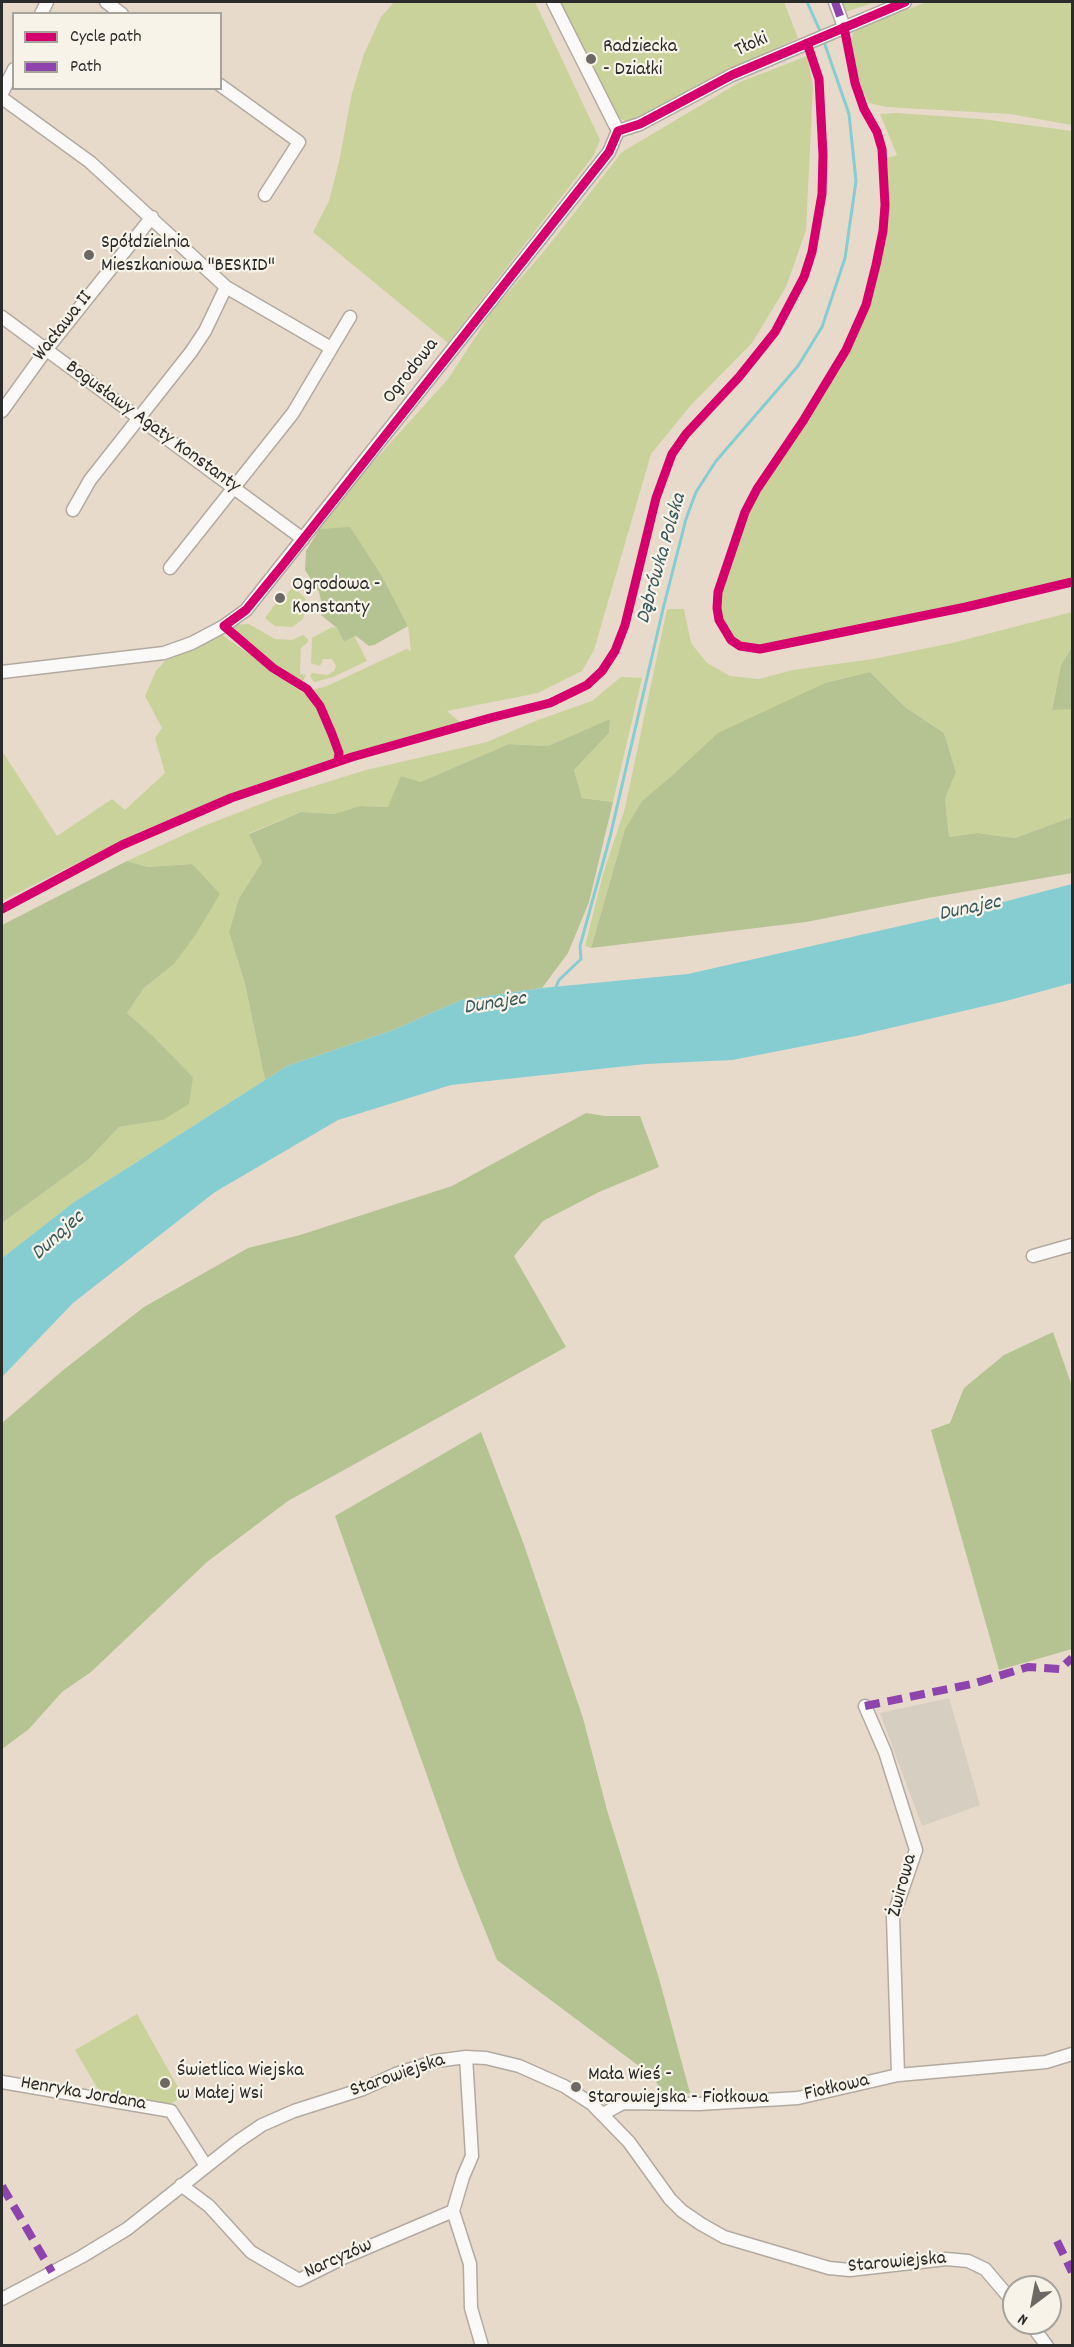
<!DOCTYPE html>
<meta charset="utf-8">
<style>
body{margin:0}
#map{position:relative;width:1074px;height:2347px;overflow:hidden;background:#e7dacb;font-family:Dekko,sans-serif}
canvas{display:block}
.frame{position:absolute;inset:0;border:3px solid #2b2b2b;pointer-events:none}
.legend{position:absolute;left:12px;top:12px;width:210px;height:78px;box-sizing:border-box;background:#f7f3e8;border:2px solid #a5a39c;margin:0;padding:8px 10px;list-style:none;font-size:18px;color:#2b2b2b}
.legend li{display:flex;align-items:center;gap:12px;height:30px}
.legend b{width:30px;border:2px solid #a5a39c}
.north{position:absolute;left:1002px;top:2275px;width:60px;height:60px;box-sizing:border-box;background:#f7f3e8;border:2px solid #a5a39c;border-radius:50%;rotate:212deg;font-size:16px;font-weight:700;line-height:24px;text-align:center;color:#2b2b2b}
.north::after{content:'';display:block;margin:auto;width:21px;height:27px;background:#6d6863;clip-path:polygon(50% 0,100% 100%,50% 72%,0 100%)}
</style>
<div id="map">
<canvas width="1074" height="2347"></canvas>
<div class="frame"></div>
<ul class="legend">
<li><b style="height:8px;background:#d6006c"></b>Cycle path</li>
<li><b style="height:8px;background:#8e44ad"></b>Path</li>
</ul>
<div class="north">N</div>
</div>
<script>
const ctx = document.querySelector('canvas').getContext('2d');
ctx.lineJoin = 'round';
function fill(path, color) {
  ctx.fillStyle = color;
  ctx.fill(path, 'evenodd');
}
function shape(rows) {
  const path = new Path2D();
  for (const r of rows) {
    path.moveTo(r[0], r[1]);
    for (let i = 2; i < r.length; i += 2) path.lineTo(r[i], r[i + 1]);
  }
  return path;
}
function strokePath(path, color, width, dash) {
  ctx.strokeStyle = color;
  ctx.lineWidth = width;
  ctx.lineCap = dash ? 'butt' : 'round';
  ctx.setLineDash(dash || []);
  ctx.stroke(path);
}
function write(font, color, halo, rows, align = 'center') {
  ctx.font = font + ' Dekko,sans-serif';
  ctx.lineWidth = 4.5;
  ctx.setLineDash([]);
  ctx.textBaseline = 'middle';
  ctx.strokeStyle = halo;
  ctx.fillStyle = color;
  for (const [text, x, y, turn = 0] of rows) {
    ctx.save();
    ctx.translate(x, y);
    ctx.rotate((+turn || 0) * Math.PI / 180);
    ctx.textAlign = isNaN(turn) ? turn : align;
    if (halo) ctx.strokeText(text, 0, 0);
    ctx.fillText(text, 0, 0);
    ctx.restore();
  }
}
const industrial = shape([
 [949,1698,980,1805,922,1826,880,1713]
]);
const green = shape([
 [394,2,535,2,600,140,594,155,448,343,313,232,329,201,339,162,352,93,364,54,381,17],
 [557,2,784,2,798,38,710,79,647,114,633,121,626,121,618,118],
 [841,2,876,2,845,12],
 [927,2,1072,2,1072,125,1010,114,886,107,869,103,858,82,851,47,853,33,862,27],
 [807,56,813,87,806,230,786,287,752,343,691,405,651,454,594,650,582,671,538,693,447,711,462,724,343,757,324,707,312,690,327,686,406,649,411,651,408,626,382,576,350,528,318,529,348,490,448,379,493,310,546,249,622,152,740,82],
 [897,113,982,119,1072,131,1072,579,947,609,763,646,749,646,739,642,729,635,721,620,719,607,727,569,746,517,758,492,807,420,849,351,865,317,884,242,888,206,887,158,897,155,880,114],
 [293,586,305,598,307,604,303,619,292,627,275,626,265,618,278,600,281,602],
 [667,609,684,609,691,643,707,663,730,676,759,679,793,670,873,659,952,643,1072,612,1072,647,1061,665,1052,709,1072,709,1072,817,1015,838,977,833,949,837,945,799,956,772,944,733,905,707,870,672,825,683,774,709,675,773,642,801,625,829,591,948,585,946,603,874,625,808],
 [249,624,275,639,292,640,303,635,308,639,308,642,301,648,300,674,306,675,302,683,262,657,234,630,232,625],
 [332,627,337,628,344,642,355,637,367,661,333,677,314,682,310,676,312,673,328,675,334,671,336,666,332,659,323,659,320,666,311,663,312,638],
 [221,634,310,698,318,708,328,730,336,753,335,758,255,785,139,832,2,901,2,751,57,836,112,799,125,810,165,773,155,738,162,728,145,696,156,671,165,661],
 [621,677,642,678,613,802,582,798,574,770,609,733,610,719,548,746,509,744,420,782,388,807,360,806,334,814,301,812,249,833,262,862,239,898,229,932,245,984,265,1080,74,1202,2,1258,2,1223,88,1160,119,1127,163,1120,193,1077,154,1037,127,1013,144,988,174,964,192,864,148,867,127,861,201,827,279,797,366,770,487,742,538,720,592,701],
 [137,2014,179,2089,180,2093,177,2100,170,2104,102,2096,75,2050]
]);
const forest = shape([
 [350,527,382,576,408,626,374,645,369,646,356,636,344,642,337,628,321,615,322,605,319,592,305,570,306,551,319,530,318,529],
 [1072,647,1072,709,1052,710,1061,665],
 [870,672,905,707,944,733,956,772,945,799,949,837,977,833,1015,838,1072,817,1072,873,928,898,806,922,591,948,625,829,642,801,675,773,718,733,825,683],
 [610,719,609,733,574,770,582,798,613,802,589,902,568,953,542,988,461,1000,393,1030,287,1066,265,1080,245,984,229,932,239,898,262,862,249,834,301,812,334,814,360,806,388,807,401,776,420,782,509,744,548,746],
 [127,861,148,867,192,864,220,894,196,934,174,964,144,988,127,1013,154,1037,193,1077,189,1104,163,1120,119,1127,88,1160,2,1223,2,925],
 [586,1113,605,1116,640,1116,659,1167,599,1192,543,1221,514,1256,566,1347,288,1501,207,1562,91,1672,62,1692,29,1729,2,1749,2,1423,62,1371,144,1307,248,1248,300,1235,452,1186],
 [1053,1332,1072,1386,1072,1649,999,1670,931,1430,950,1423,964,1388,1004,1355],
 [481,1432,523,1542,583,1718,607,1810,660,1982,690,2093,662,2097,655,2078,497,1960,459,1866,335,1516]
]);
const water = shape([
 [1072,884,1072,983,1006,1001,856,1036,732,1060,646,1064,451,1085,338,1120,215,1192,73,1303,2,1377,2,1258,74,1202,287,1066,393,1030,461,1000,542,988,688,974,984,907]
]);
const stream = shape([
 [807,2,821,33],
 [555,989,559,980,581,959,580,946,610,837,663,609,686,519,696,492,716,461,798,366,822,327,845,258,856,181,849,114,823,39]
]);
const street = shape([
 [106,2,122,14],
 [553,2,618,131],
 [835,2,844,27],
 [41,14,47,2],
 [220,85,299,142,265,195],
 [2,93,14,69],
 [2,98,90,162,226,287,331,348],
 [618,131,640,124,732,75,905,2],
 [2,317,303,539],
 [2,411,46,350,152,217],
 [73,510,90,480,191,352,205,331,226,287],
 [170,568,293,413,350,317],
 [2,672,164,653,192,643,224,626,246,610,609,152,618,131],
 [1033,1256,1072,1245],
 [865,1706,885,1752,916,1850,893,1917,898,2075],
 [466,2057,472,2156,463,2177,453,2211,470,2264,471,2308,482,2346],
 [2,2082,171,2111,206,2166],
 [603,2114,623,2103,699,2104,798,2098,898,2075,1046,2062,1072,2054],
 [181,2185,209,2206,251,2252,299,2280,345,2257,453,2211],
 [2,2299,81,2257,127,2229,237,2142,262,2125,294,2111,363,2089,396,2074,436,2061,466,2057,486,2058,519,2066,564,2086,592,2104,629,2142,670,2199,682,2211,701,2224,724,2237,829,2268,850,2270,946,2259,968,2261,985,2269,1014,2303],
 [1030,2323,1047,2346]
]);
const quiet = shape([
 [835,2,844,27],
 [865,1706,972,1684,1028,1667,1060,1669,1072,1658],
 [2,2186,52,2272],
 [1057,2241,1072,2272]
]);
const cycleway = shape([
 [844,27,855,83,864,109,877,132,882,149,885,205,883,231,876,265,866,305,846,350,803,421,757,489,745,512,718,592,717,608,719,620,731,640,740,646,760,649,966,607,1072,582],
 [338,761,339,753,332,734,320,706,307,689,273,668,224,626,246,610,282,566,609,152,618,131,640,124,732,75,905,2],
 [2,909,122,845,231,798,352,757,490,718,550,703,587,685,602,671,615,651,625,625,656,498,672,454,686,434,739,377,775,332,804,277,812,252,822,194,823,155,819,79,807,43]
]);
const markers = [
 [591,59,6,"#6d6863"],
 [89,255,6,"#6d6863"],
 [280,598,6,"#6d6863"],
 [165,2083,6,"#6d6863"],
 [576,2087,6,"#6d6863"]
];
const streetNames = [
 ["Tłoki",752,46,-24],
 ["Wacława II",64,327,-52],
 ["Ogrodowa",412,372,-52],
 ["Bogusławy Agaty Konstanty",152,428,36],
 ["Żwirowa",904,1886,-75],
 ["Starowiejska",398,2077,-19],
 ["Fiołkowa",837,2089,-13],
 ["Henryka Jordana",83,2095,10],
 ["Narcyzów",339,2260,-24],
 ["Starowiejska",897,2264,-5]
];
const poiNames = [
 ["Radziecka",603,48],
 ["- Działki",603,71],
 ["Spółdzielnia",101,244],
 ["Mieszkaniowa \"BESKID\"",101,267],
 ["Ogrodowa -",292,586],
 ["Konstanty",292,609],
 ["Świetlica Wiejska",177,2072],
 ["w Małej Wsi",177,2095],
 ["Mała Wieś -",588,2076],
 ["Starowiejska - Fiołkowa",588,2099]
];
const waterNames = [
 ["Dąbrówka Polska",663,559,-74],
 ["Dunajec",970,910,-12],
 ["Dunajec",495,1005,-9],
 ["Dunajec",59,1237,-42]
];
fill(industrial, '#d6cec1');
fill(green, '#c9d29a');
fill(forest, '#b5c392');
fill(water, '#86cdd1');
strokePath(stream, '#86cdd1', 3);
strokePath(street, '#b2aaa0', 15);
strokePath(street, '#fbf9f7', 12);
strokePath(quiet, '#8e44ad', 8, [15, 8]);
strokePath(cycleway, '#d6006c', 9);
for (const [x, y, r, color] of markers) {
  const dot = new Path2D();
  dot.arc(x, y, r, 0, 2 * Math.PI);
  ctx.fillStyle = color;
  ctx.fill(dot);
  strokePath(dot, '#f7f3e8', 2);
}
write('20px', '#2b2b2b', '#f7f3e8', streetNames);
write('20px', '#2b2b2b', '#f7f3e8', poiNames, 'left');
write('italic 21px', '#3a5a5e', '#f7f3e8', waterNames);
</script>
